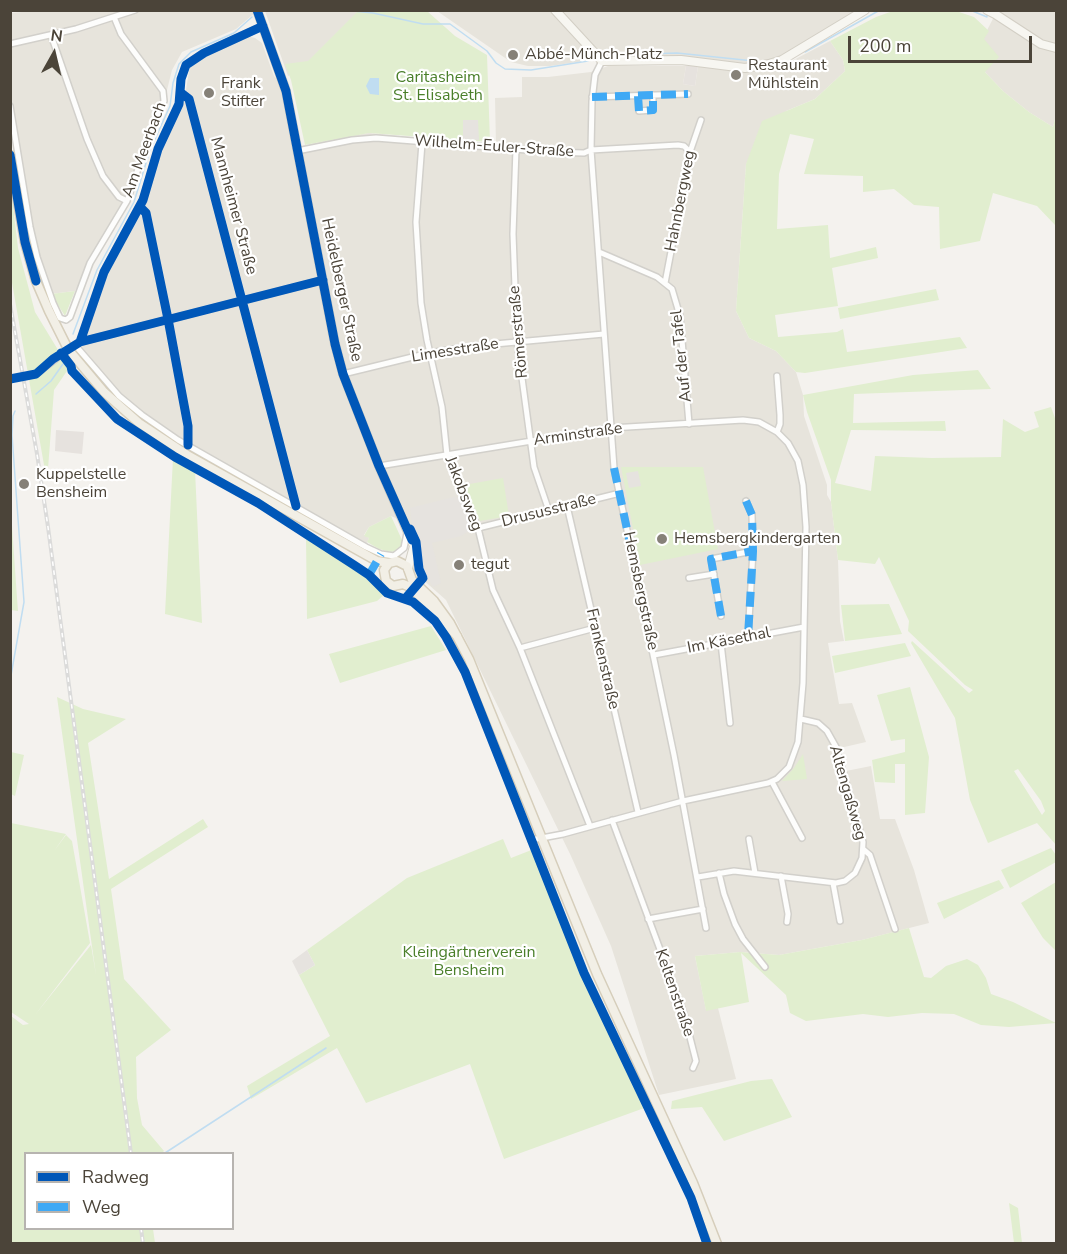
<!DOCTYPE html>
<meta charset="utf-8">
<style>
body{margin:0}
#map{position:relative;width:1067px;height:1254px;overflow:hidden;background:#f4f2ee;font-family:"Nunito Sans",sans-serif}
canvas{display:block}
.frame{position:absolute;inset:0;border:12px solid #4b4439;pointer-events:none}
.legend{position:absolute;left:24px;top:1152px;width:210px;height:78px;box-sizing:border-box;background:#fff;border:2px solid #b7b4b0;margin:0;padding:8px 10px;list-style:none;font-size:18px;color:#4b4439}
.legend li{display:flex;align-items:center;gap:12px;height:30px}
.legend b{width:30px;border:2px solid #b7b4b0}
.north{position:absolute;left:24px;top:24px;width:60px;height:60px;-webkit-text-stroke:4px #fff;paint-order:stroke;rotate:8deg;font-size:16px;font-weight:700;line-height:24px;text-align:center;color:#4b4439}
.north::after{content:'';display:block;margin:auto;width:21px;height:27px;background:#4b4439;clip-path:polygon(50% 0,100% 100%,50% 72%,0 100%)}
.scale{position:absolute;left:848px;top:36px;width:184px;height:27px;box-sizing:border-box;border:3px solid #4b4439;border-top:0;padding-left:8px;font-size:18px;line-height:21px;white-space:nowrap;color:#4b4439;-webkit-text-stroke:4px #fff;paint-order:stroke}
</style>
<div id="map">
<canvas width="1067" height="1254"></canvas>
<div class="frame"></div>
<ul class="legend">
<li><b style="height:8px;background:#0057b8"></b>Radweg</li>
<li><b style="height:8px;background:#3fa9f5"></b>Weg</li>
</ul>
<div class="north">N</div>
<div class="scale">200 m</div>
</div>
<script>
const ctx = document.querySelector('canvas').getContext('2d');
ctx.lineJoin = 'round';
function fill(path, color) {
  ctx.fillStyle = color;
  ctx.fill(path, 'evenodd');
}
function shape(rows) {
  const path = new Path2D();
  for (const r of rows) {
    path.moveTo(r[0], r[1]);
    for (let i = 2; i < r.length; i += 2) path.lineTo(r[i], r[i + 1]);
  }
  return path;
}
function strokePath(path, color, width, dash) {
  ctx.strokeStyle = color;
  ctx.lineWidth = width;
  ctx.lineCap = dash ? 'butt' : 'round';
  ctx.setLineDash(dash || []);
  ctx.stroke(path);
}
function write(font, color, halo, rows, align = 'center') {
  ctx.font = font + ' "Nunito Sans",sans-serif';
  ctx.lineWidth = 4.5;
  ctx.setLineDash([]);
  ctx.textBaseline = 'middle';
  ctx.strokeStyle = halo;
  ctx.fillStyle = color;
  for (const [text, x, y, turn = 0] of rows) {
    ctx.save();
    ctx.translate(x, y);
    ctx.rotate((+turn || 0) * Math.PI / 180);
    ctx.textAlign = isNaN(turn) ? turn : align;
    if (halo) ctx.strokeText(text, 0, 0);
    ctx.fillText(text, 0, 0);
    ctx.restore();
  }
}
const residential = shape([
 [45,10,257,11,236,29,182,52,172,70,164,102,126,202,75,291,51,294,35,257,11,94,10,13],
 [384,10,361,39,288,76,265,11],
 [437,11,855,11,783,61,784,65,830,41,843,60,845,71,815,99,786,111,746,164,736,311,749,338,776,351,796,372,803,395,804,416,827,485,827,495,831,502,838,560,840,621,844,641,828,643,839,704,852,703,866,742,840,748,846,771,871,766,880,819,895,819,914,870,929,923,862,940,779,955,740,952,695,956,706,1010,718,1008,736,1079,659,1095,611,946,571,856,446,600,421,578,416,542,410,529,398,519,391,516,369,527,364,535,369,538,367,543,296,506,188,445,119,396,86,356,77,343,91,304,141,202,160,144,185,96,190,65,247,36,255,38,262,43,274,76,286,91,297,147,354,135,369,133,496,145,495,98,522,97,522,77,548,77,591,72,608,66,686,66,683,84,695,86,698,66,724,66,605,58,550,66,528,66,511,62],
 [997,11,1056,11,1056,115,1053,127,1029,112,1003,91,985,72,983,38]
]);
const industrial = shape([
 [686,66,698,66,695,86,683,84],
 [56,430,84,432,82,454,55,451]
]);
const green = shape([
 [358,11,427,11,455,36,487,55,490,142,369,133,305,145,291,80,285,64,308,61],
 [893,11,956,11,974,17,989,31,984,39,999,57,985,72,1003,91,1029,112,1053,127,1056,115,1056,221,1055,225,1037,206,993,193,980,241,940,249,939,207,914,205,894,189,863,192,863,176,804,174,814,139,790,134,779,174,777,229,828,225,830,258,876,247,878,258,832,268,838,306,775,315,778,337,837,332,843,329,847,352,960,337,967,348,805,373,796,372,776,351,749,338,736,311,746,164,762,121,815,99,845,71,843,60,830,41,876,17],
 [10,181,18,248,35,312,69,368,54,390,47,482,11,277],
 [936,289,939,300,840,319,838,308],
 [75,291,65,316,51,294],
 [978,370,991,389,854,394,853,423,945,421,946,431,851,430,835,483,871,491,875,456,932,458,1001,457,1003,419,1025,432,1039,427,1034,412,1051,407,1056,421,1056,845,1037,823,988,843,970,800,955,718,911,643,912,641,969,693,973,690,965,685,908,631,909,621,879,557,875,564,838,560,831,502,831,480,807,412,803,395,913,375],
 [1018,769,1041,801,1045,811,1042,815,1014,771],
 [173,458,195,470,202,623,165,614],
 [621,467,703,467,718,549,640,565],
 [503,478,509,516,480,521,464,485],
 [11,511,17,598,18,611,11,610],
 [391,516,402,540,402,546,397,551,391,552,379,549,367,542,369,538,364,536,369,527],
 [306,536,368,577,379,587,384,595,377,601,307,619],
 [889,604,902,634,845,641,841,605],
 [431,626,446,650,340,683,329,654],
 [905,643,911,656,835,673,832,656],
 [910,687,929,757,925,813,905,815,905,764,895,764,895,783,875,782,872,760,905,752,905,739,891,741,877,695],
 [57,697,83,709,126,719,88,743,109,879,203,819,208,827,111,889,124,979,171,1030,136,1057,137,1098,142,1125,164,1151,161,1154,26,1154,26,1228,153,1229,155,1243,11,1243,11,1016,23,1025,29,1024,11,1012,11,823,66,834,54,851,66,835,72,841,90,943,35,1015,91,945,96,975],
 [11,752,24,755,15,796,11,794],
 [803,754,807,779,782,781,794,768],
 [503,839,511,858,534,849,628,1074,647,1107,504,1159,470,1064,366,1103,337,1048,251,1099,247,1086,330,1036,299,975,315,965,307,950,407,878],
 [1051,848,1056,855,1056,862,1010,888,1001,870],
 [999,880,1004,888,944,919,937,903],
 [1056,882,1056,951,1043,938,1021,903],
 [909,928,924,977,931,978,946,966,967,959,978,965,986,978,991,994,1013,1002,1056,1023,1009,1027,981,1025,954,1014,922,1013,888,1017,863,1014,806,1021,790,1013,786,995,741,953,749,1002,706,1011,695,956,740,952,779,955,862,940],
 [772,1079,792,1117,724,1141,702,1107,671,1109,672,1101,751,1081],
 [1009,1203,1018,1208,1022,1243,1014,1243]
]);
const parking = shape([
 [463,120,478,120,479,140,463,139],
 [638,471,641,486,629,488,626,473],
 [454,497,461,499,469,524,469,531,461,536,432,543,441,583,433,587,423,572,419,542,412,523,410,508],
 [307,950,315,965,299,975,292,961]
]);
const water = shape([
 [370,78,379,78,379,95,370,94,366,86]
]);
const stream = shape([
 [344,10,373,13,423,24,450,24,487,51,496,63,505,69,531,70,588,61],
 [970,10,987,17,987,15],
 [264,11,280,10],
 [805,52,880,10],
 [611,55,677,53,754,61],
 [73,334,97,270,134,202,150,150,170,106,173,83,179,64,191,52,234,33,252,17],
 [36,394,51,381,63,364],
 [10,681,24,602,12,435,13,416,15,411],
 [165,1153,326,1048]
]);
const streetTunnel = shape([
 [11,379,29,375]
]);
const street = shape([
 [51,35,87,139,103,176,119,197,127,201],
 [10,44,76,29,135,10],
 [602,61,595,75,592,101,591,150,614,468,674,755,706,928],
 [180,92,189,99,296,506],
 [638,96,639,111,653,110,653,95],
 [592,97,688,94],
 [10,106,30,227,37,257,53,303,60,318,66,320,70,317,90,263,127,201,150,134,164,101,163,91,121,34,114,17],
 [422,143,416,222,421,303,427,340,442,407,447,455,478,528,493,590,520,648,590,826],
 [516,149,513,234,517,341,534,467,549,511],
 [297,151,352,140,376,138,552,152,584,153,591,150,678,145,684,146,690,152],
 [140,207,146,213,168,319,188,426,188,445],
 [599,252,657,277,672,289,680,316,689,424],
 [665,283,690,152,701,120],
 [80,342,104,272,143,200,158,149,179,104,181,79,186,65,204,53,263,26],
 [80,342,323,280],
 [75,345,119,396,142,415,178,440,366,547,381,554,394,556,404,548,407,533],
 [343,374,429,353,473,346,604,334],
 [29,375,36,374,70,348],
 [10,379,11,379],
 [777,432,780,424,780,415,777,376],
 [379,466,611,428,743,420,759,422,777,432,788,443,798,461,803,485,806,527,803,683,798,742,789,767,777,779,768,783,683,801,563,834,531,840],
 [746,501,752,515,753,551,748,637],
 [567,506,638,812],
 [478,528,620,493],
 [689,578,714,574],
 [721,616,711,559,753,551],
 [721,643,730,723],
 [520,648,595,628],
 [654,655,804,627],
 [772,782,802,838],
 [612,820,684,1014,696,1061,693,1068],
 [749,839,755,873],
 [863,849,870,855,895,929],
 [719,873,724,894,735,924,743,939,765,967],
 [781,876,788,914,787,922],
 [698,877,734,871,836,883,845,881,855,873,862,858,863,842,836,747,827,731,818,723,801,719],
 [833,883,840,921],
 [648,919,703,909]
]);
const secondary = shape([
 [257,10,286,91,335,344,343,374,379,466,414,546,408,568],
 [555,10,602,61,681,60,745,68,769,64,782,60,865,10],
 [987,10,995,14,1041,44,1056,48]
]);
const primary = shape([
 [10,155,25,242,36,281,49,311,68,349,104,392,139,423,189,456,377,561,389,563],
 [457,636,429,605,410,587,403,584,393,586,386,581,384,570,389,563,397,561,407,566,412,580,434,601,450,623,469,659,597,974,693,1183,717,1244]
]);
const rail = shape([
 [10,304,37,454,48,527,131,1154],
 [141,1228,143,1244]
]);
const quiet = shape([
 [638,96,639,111,653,110,653,95],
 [592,97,688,94],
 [614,468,631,548],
 [746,501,752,515,753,551,748,637],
 [369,575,381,554],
 [721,616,711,559,753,551]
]);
const cycleway = shape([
 [257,10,286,91,335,344,343,374,379,466,412,540],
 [180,92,189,99,296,506],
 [10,155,25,242,36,281],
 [140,207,146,213,168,319,188,426,188,445],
 [80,342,104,272,143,200,158,149,179,104,181,79,186,65,204,53,263,26],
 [61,353,71,366,72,371,117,419,175,457,258,503,354,565,369,575,387,593,413,602,435,621,446,637,465,672,584,973,691,1198,707,1244],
 [10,379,36,374,53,359,80,342,323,280],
 [405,599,423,578,419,569,416,542,410,529]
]);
const markers = [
 [513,55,6,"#868178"],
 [736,75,6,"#868178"],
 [209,93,6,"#868178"],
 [24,484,6,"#868178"],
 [662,539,6,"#868178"],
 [459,565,6,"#868178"]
];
const poiNames = [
 ["Abbé-Münch-Platz",525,55],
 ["Restaurant",748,66],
 ["Mühlstein",748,84],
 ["Frank",221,84],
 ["Stifter",221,102],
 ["Kuppelstelle",36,475],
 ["Bensheim",36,493],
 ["Hemsbergkindergarten",674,539],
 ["tegut",471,565]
];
const parkNames = [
 ["Caritasheim",438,78],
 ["St. Elisabeth",438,96],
 ["Kleingärtnerverein",469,953],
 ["Bensheim",469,971]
];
const streetNames = [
 ["Wilhelm-Euler-Straße",494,147,4],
 ["Am Meerbach",145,150,-70],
 ["Hahnbergweg",681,201,-79],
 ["Mannheimer Straße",233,206,75],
 ["Heidelberger Straße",341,290,78],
 ["Römerstraße",519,332,-95],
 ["Limesstraße",455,351,-9],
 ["Auf der Tafel",682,356,-96],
 ["Arminstraße",578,435,-8],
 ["Jakobsweg",463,494,69],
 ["Drususstraße",549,511,-14],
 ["Hemsbergstraße",640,591,78],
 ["Im Käsethal",729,641,-11],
 ["Frankenstraße",602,659,77],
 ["Altengaßweg",847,793,74],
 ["Keltenstraße",674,993,71]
];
fill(residential, '#e7e4dc');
fill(industrial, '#e6e2de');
fill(green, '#e1eecf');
fill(parking, '#e6e3df');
fill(water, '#c0ddf1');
strokePath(stream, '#c0ddf1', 1.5);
strokePath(streetTunnel, '#d2cfca', 5, [5, 2.5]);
strokePath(street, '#d2d0cb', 8);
strokePath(secondary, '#d3cfc5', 10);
strokePath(primary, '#d6cebb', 11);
strokePath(street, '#fdfdfc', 5);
strokePath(secondary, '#f7f6f1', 8);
strokePath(primary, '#f2efe6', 8);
strokePath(rail, '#dbdbda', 4);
strokePath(rail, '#fff', 1.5, [4.5]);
strokePath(quiet, '#3fa9f5', 8, [15, 8]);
strokePath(cycleway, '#0057b8', 9);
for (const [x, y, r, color] of markers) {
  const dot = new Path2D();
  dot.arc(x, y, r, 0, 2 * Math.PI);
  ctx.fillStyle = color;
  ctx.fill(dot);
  strokePath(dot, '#fff', 2);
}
write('16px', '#4b4439', '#fff', poiNames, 'left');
write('16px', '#4a7f2a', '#fff', parkNames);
write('16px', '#4b4439', '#fff', streetNames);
</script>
